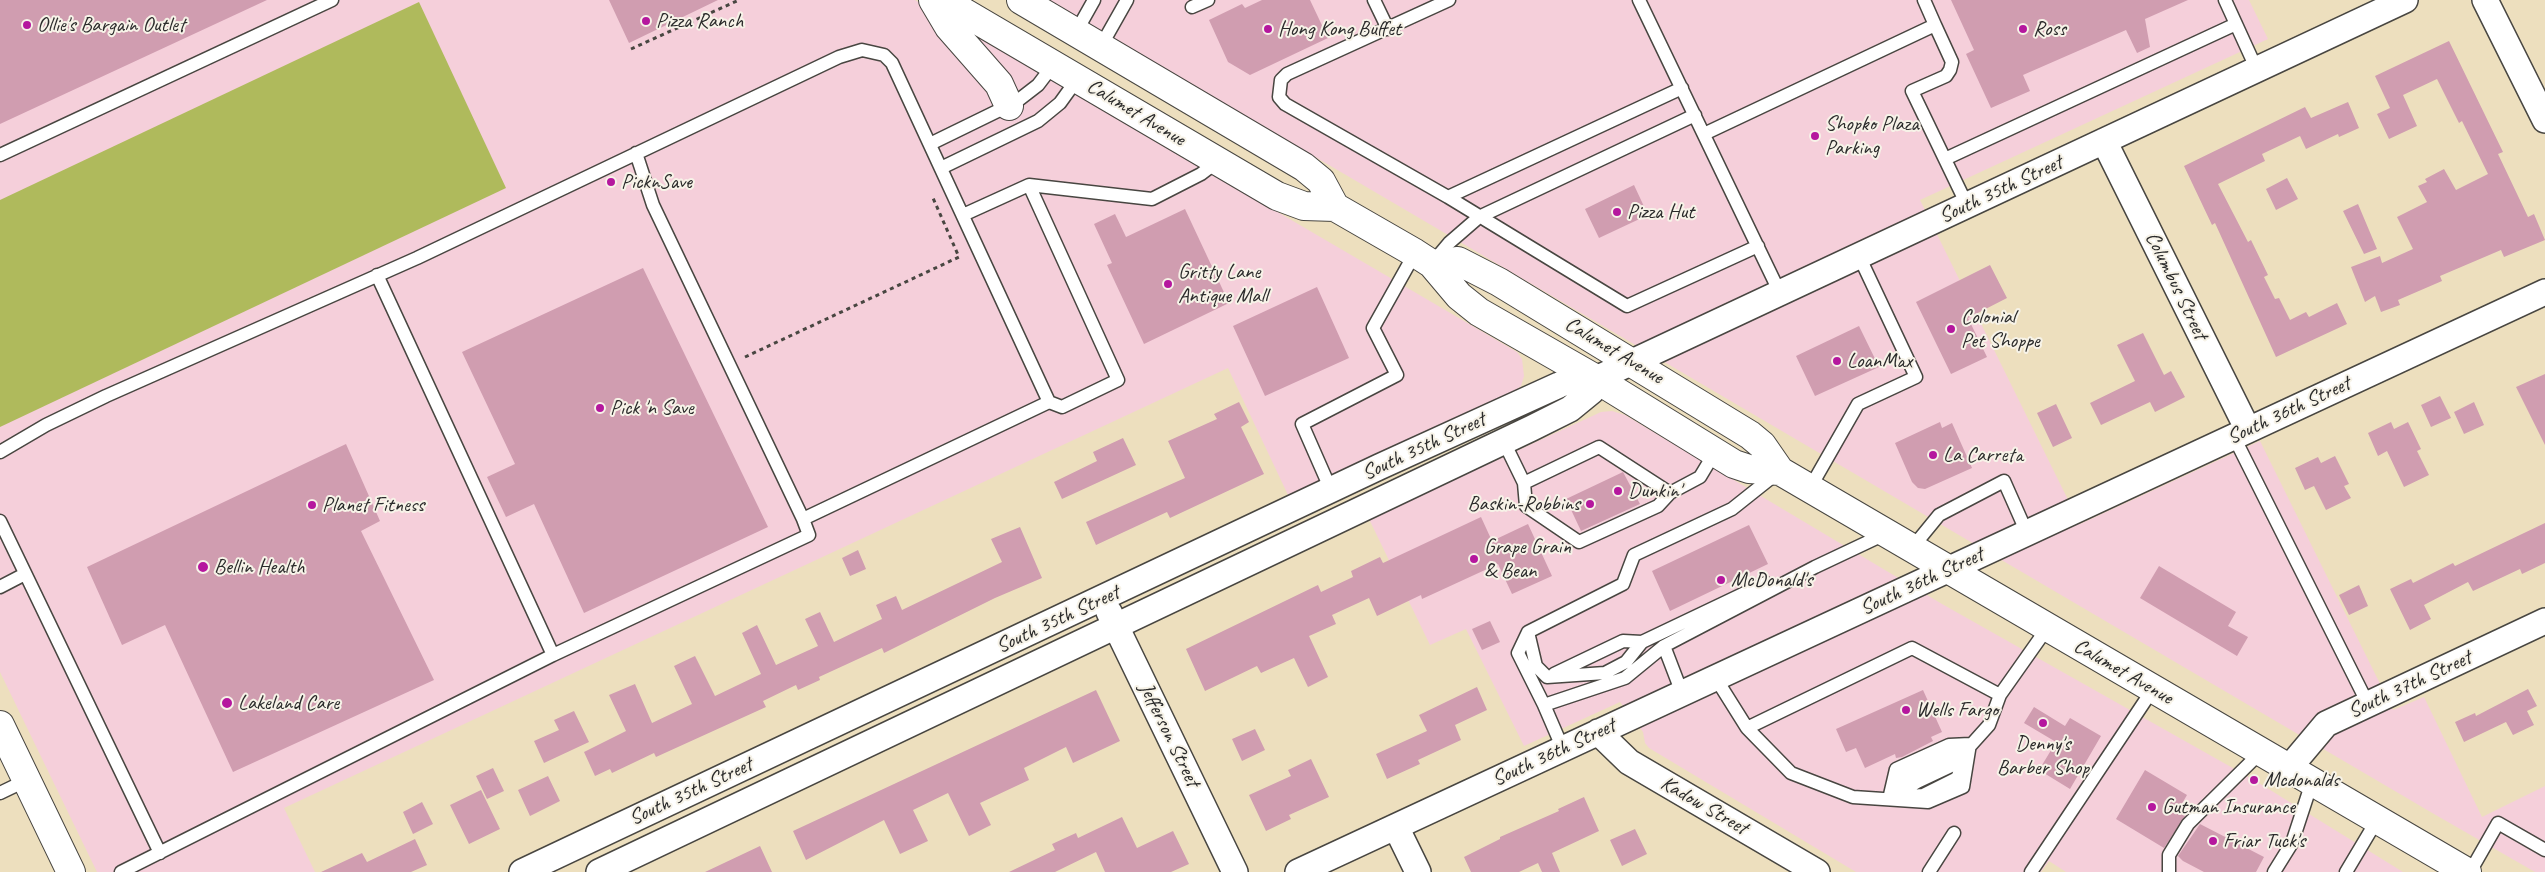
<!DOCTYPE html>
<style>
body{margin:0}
canvas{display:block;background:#eddfbe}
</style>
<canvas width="2545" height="872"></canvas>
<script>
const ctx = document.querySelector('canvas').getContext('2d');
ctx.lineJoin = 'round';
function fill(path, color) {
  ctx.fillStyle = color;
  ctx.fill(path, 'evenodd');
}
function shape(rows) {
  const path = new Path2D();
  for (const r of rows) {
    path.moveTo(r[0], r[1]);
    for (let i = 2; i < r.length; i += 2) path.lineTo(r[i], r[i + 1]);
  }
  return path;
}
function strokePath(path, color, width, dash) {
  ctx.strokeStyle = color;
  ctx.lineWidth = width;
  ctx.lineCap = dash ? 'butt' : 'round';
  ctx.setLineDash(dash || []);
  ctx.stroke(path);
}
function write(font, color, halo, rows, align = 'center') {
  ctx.font = font + ' Caveat,sans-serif';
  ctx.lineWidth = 4;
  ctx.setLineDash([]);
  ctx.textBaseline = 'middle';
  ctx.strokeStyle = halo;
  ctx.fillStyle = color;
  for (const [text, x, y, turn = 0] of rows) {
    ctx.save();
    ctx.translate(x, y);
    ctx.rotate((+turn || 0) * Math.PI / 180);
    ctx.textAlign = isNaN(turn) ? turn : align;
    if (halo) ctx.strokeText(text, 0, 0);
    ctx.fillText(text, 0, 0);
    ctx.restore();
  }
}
const built = shape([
 [0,0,915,0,1517,352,1522,359,1524,376,1521,386,1516,390,1288,495,1228,368,284,808,315,872,97,872,0,672],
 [1048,0,2249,0,2268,39,1920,200,2080,524,2260,441,2393,710,2424,697,2482,817,2545,786,2545,872,2535,872,2434,814],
 [1612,411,1625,415,1942,604,2254,780,2403,872,2066,872,2049,861,2041,872,1856,872,1649,748,1645,743,1643,732,1620,702,1524,746,1466,629,1430,645,1369,519,1601,412]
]);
const green = shape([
 [419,2,506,188,0,427,0,200]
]);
const building = shape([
 [0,0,267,0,0,124],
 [609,0,718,0,629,43],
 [1262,0,1310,0,1328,38,1250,75,1228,62,1209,20,1242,4,1245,8],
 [1951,0,2188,0,2145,19,2150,47,2137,53,2126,30,2023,75,2030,91,1991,108,1966,54,1974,50],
 [2449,41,2503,152,2498,154,2528,217,2534,214,2545,240,2504,257,2501,250,2440,276,2442,281,2398,300,2400,305,2381,312,2375,296,2365,302,2351,267,2380,256,2382,263,2413,249,2397,217,2427,202,2418,186,2427,182,2425,179,2444,169,2456,190,2488,174,2462,121,2459,123,2437,79,2403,95,2417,126,2389,139,2377,114,2390,108,2375,76],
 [2348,102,2359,128,2339,137,2338,134,2306,149,2300,136,2262,154,2265,161,2218,184,2248,242,2251,240,2268,275,2264,277,2275,299,2279,298,2290,320,2306,312,2309,317,2337,303,2347,324,2276,357,2215,223,2212,225,2184,166,2305,107,2311,118],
 [2287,178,2298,199,2276,210,2266,189],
 [1634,185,1648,215,1599,238,1585,209],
 [2358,204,2377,249,2364,254,2343,211],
 [1185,209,1229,303,1144,344,1107,265,1112,263,1094,224,1115,214,1126,237],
 [1990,265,2007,298,1968,318,1987,357,1951,374,1916,302],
 [643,268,768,527,584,613,534,504,506,517,487,477,515,464,462,352],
 [1317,287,1349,358,1265,396,1233,326],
 [1859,326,1879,367,1815,396,1796,356],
 [2143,333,2164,375,2171,371,2185,397,2155,412,2150,402,2101,425,2090,403,2135,381,2117,345],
 [2545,374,2545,445,2516,387],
 [2440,396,2451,418,2431,427,2421,405],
 [1239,402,1249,422,1241,427,1264,474,1170,518,1167,512,1096,545,1086,522,1185,478,1168,441,1217,419,1214,414],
 [2474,402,2484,425,2464,434,2454,412],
 [2056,404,2072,438,2053,447,2037,413],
 [1940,422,1942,428,1952,423,1972,468,1925,489,1918,488,1912,482,1895,443],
 [2391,422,2394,429,2408,422,2421,449,2417,451,2429,475,2404,487,2387,451,2378,456,2368,433],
 [1123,438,1136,465,1062,499,1054,482,1097,461,1093,452],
 [346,444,380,521,361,531,434,680,233,772,165,625,122,645,87,567],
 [2335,456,2349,484,2344,486,2351,498,2326,510,2314,486,2305,490,2295,468,2318,457,2321,463],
 [1623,472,1640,504,1581,531,1566,499],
 [1481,517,1492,541,1528,524,1552,576,1512,594,1498,564,1422,599,1421,595,1377,616,1369,598,1332,615,1336,624,1309,636,1328,677,1308,687,1294,658,1261,673,1257,666,1205,691,1186,649,1318,585,1321,592,1353,577,1351,571,1380,557,1383,563],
 [2545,523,2545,563,2522,574,2520,569,2473,591,2468,582,2424,605,2431,619,2410,630,2390,589,2411,579,2413,583,2453,563,2455,566],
 [1749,525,1768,564,1670,611,1652,571],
 [1020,527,1042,578,995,598,884,653,882,648,819,677,820,680,798,690,796,685,763,701,766,707,656,757,654,753,612,773,610,769,595,776,584,752,626,731,609,695,635,684,652,723,692,704,674,666,695,656,715,696,761,674,742,633,757,625,776,665,818,646,805,619,820,612,834,642,882,619,876,605,896,596,902,610,1002,562,991,539],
 [858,550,866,569,850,576,842,558],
 [2159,566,2236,612,2228,626,2248,637,2237,656,2140,598],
 [2359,585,2368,606,2349,615,2339,595],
 [1490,621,1500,642,1482,650,1472,629],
 [1477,687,1487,710,1455,725,1461,740,1418,760,1420,764,1387,779,1376,754,1427,731,1419,715],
 [2528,689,2537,706,2527,711,2534,725,2513,735,2506,722,2464,742,2455,722,2475,713,2476,716],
 [1096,690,1120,741,1073,763,1066,747,1024,768,1029,780,980,803,991,825,969,836,948,793,913,810,928,841,900,854,884,820,806,860,793,831],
 [1923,690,1942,732,1931,737,1933,741,1902,757,1896,758,1895,754,1865,768,1856,748,1846,752,1836,729],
 [2034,707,2065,726,2070,718,2101,736,2070,789,2039,770,2056,742,2024,723],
 [574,711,589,742,544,763,534,741,559,730,554,720],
 [1255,729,1265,750,1242,761,1232,739],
 [1311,759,1329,797,1289,815,1291,819,1266,831,1249,795,1291,776,1288,770],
 [493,768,504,791,487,799,476,776],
 [2145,770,2187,795,2177,812,2185,816,2164,848,2116,819],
 [548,776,560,801,530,816,518,790],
 [481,790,500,829,469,844,450,805],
 [1584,797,1599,831,1552,853,1560,872,1542,872,1538,863,1519,872,1471,872,1464,857,1500,839,1500,837,1559,811,1558,809],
 [422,802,433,824,413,834,403,812],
 [1122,817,1137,848,1173,831,1189,864,1171,872,1105,872,1096,852,1055,872,1009,872,1055,850,1052,844,1076,833,1078,838],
 [2200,824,2264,857,2256,872,2204,872,2183,861,2178,856],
 [1635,829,1647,854,1622,866,1610,840],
 [415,839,427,865,411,872,321,872,362,853,367,862],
 [760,846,772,872,705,872]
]);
const path = shape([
 [631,49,739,0],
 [745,357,959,257,933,198,935,197]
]);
const service = shape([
 [1374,0,1388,29],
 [1449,0,1287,74,1281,80,1279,97,1285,104,1448,197,1682,88],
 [1639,0,1780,293],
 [2225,0,2257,70],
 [1192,7,1208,0],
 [1935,25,1952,62,1950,70,1946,76,1912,91,1967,205],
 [1076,32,1094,0],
 [1101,46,1127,0],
 [1704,134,1935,25,1924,0],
 [930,144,1016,102,1038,85,1054,64],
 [636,153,653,205,803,519],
 [0,155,332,0],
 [1945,159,2236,24],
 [941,168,1038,121,1060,103,1078,78],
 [1448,197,1627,306,1758,246],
 [963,215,1029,185,1152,199,1201,174,1218,161],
 [1433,262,1449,243,1479,217,1695,115],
 [377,275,553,655],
 [2234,437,2368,704],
 [1504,442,1524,483,1599,447,1670,493,1700,477,1715,452],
 [0,452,46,425,106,396,417,258,839,57,862,50,884,55,892,63,1049,402,1062,407,1118,380,1029,185],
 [1524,483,1526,506,1579,542,1658,506,1670,493],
 [1810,488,1858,404,1916,377,1859,256],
 [1331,490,1302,424,1397,375,1373,328,1415,253],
 [0,521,160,853],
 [1912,548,1939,515,2004,481,2027,533],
 [0,587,25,574],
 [1528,632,1536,666,1547,677,1605,673,1626,662,1642,642,1766,583],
 [1664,646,1682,693],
 [1554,674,1623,641,1642,642],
 [1715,677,1747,728,1912,648,2000,695,2048,627],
 [1544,705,1625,678,1664,646,1815,567,1887,533],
 [1747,728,1791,773,1853,797,1928,802,1963,787,1970,744],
 [1563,749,1544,705,1518,653,1528,632,1623,584,1634,555,1732,509,1776,474],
 [0,793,27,780],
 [1893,793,1905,777,1966,747],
 [1911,796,1923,795,1957,778,1963,764],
 [1889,799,1917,782,1953,765,1989,725,2000,695],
 [1889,799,1896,769,1949,745,1970,744],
 [121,872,553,655,809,535,803,519,1049,402],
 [1929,872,1954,833],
 [2031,872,2153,689],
 [2169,872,2169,855,2188,824,2261,752],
 [2274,872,2292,843,2312,782],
 [2346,872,2377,820],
 [2470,872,2498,823,2545,850]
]);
const minor = shape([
 [2485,0,2545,120],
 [2104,141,2248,430],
 [1109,612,1235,872],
 [1598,732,1629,762,1817,872],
 [2289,768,2326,724,2545,621],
 [1396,827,1418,872],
 [522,872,1379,467,1559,385,1571,380,1596,379,2405,0],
 [599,872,1532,428,1570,409,1592,391,1596,379],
 [1298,872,2545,292]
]);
const tertiary = shape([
 [0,725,71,872]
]);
const primary = shape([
 [933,0,949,27,999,84,1009,106],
 [943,0,1277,196,1304,206,1335,207,1415,253,1432,264,1459,296,1479,312,1596,379,1734,464,1749,469,1780,471],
 [1021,0,1304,167,1321,181,1335,207],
 [1432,264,1458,261,1499,282,1750,435,1762,445,1780,471,2467,872]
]);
const markers = [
 [646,21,5,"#b5179e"],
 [27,25,5,"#b5179e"],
 [1268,29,5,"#b5179e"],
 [2023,29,5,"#b5179e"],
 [1815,136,5,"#b5179e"],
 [611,182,5,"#b5179e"],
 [1617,212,5,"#b5179e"],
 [1168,284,5,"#b5179e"],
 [1951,329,5,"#b5179e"],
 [1837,361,5,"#b5179e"],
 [600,408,5,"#b5179e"],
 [1933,455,5,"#b5179e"],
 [1618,491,5,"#b5179e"],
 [1590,504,5,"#b5179e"],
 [312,505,5,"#b5179e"],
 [1474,559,5,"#b5179e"],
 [203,567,6,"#b5179e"],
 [1721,580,5,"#b5179e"],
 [227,703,6,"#b5179e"],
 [1906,710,5,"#b5179e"],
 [2043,723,5,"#b5179e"],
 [2254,780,5,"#b5179e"],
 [2152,807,5,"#b5179e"],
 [2213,841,5,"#b5179e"]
];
const poiNames = [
 ["Pizza Ranch",656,21],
 ["Ollie's Bargain Outlet",37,25],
 ["Hong Kong Buffet",1278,29],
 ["Ross",2033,29],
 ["Shopko Plaza",1825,124],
 ["Parking",1825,148],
 ["PicknSave",621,182],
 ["Pizza Hut",1627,212],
 ["Gritty Lane",1178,272],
 ["Antique Mall",1178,296],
 ["Colonial",1961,317],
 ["Pet Shoppe",1961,341],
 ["LoanMax",1847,361],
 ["Pick 'n Save",610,408],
 ["La Carreta",1943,455],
 ["Dunkin'",1628,491],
 ["Baskin-Robbins",1580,504,"right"],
 ["Planet Fitness",322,505],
 ["Grape Grain",1484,547],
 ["& Bean",1484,571],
 ["Bellin Health",214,567],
 ["McDonald's",1731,580],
 ["Lakeland Care",238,703],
 ["Wells Fargo",1916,710],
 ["Denny's",2043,744,"center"],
 ["Barber Shop",2043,768,"center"],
 ["Mcdonalds",2264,780],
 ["Gutman Insurance",2162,807],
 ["Friar Tuck's",2223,841]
];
const streetNames = [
 ["Calumet Avenue",1136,113,31],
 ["South 35th Street",2001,190,-25],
 ["Columbus Street",2176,286,64],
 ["Calumet Avenue",1614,351,31],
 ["South 36th Street",2289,411,-25],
 ["South 35th Street",1424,447,-25],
 ["South 36th Street",1922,582,-25],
 ["South 35th Street",1058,620,-25],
 ["Calumet Avenue",2123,672,30],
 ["South 37th Street",2410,685,-25],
 ["Jefferson Street",1169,735,64],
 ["South 36th Street",1554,753,-25],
 ["South 35th Street",691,792,-25],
 ["Kadow Street",1704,806,30]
];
fill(built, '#f5cfda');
fill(green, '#afba5c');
fill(building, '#d09db0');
strokePath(service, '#484641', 15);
strokePath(minor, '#484641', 28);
strokePath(tertiary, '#484641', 30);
strokePath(primary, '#484641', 30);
strokePath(path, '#484641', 3, [4, 4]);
strokePath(service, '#fff', 12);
strokePath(minor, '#fff', 25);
strokePath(tertiary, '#fff', 28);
strokePath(primary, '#fff', 28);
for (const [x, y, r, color] of markers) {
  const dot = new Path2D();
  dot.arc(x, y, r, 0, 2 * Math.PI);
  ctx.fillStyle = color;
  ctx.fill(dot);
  strokePath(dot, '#f7f3e8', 2);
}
write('21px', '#2b2b2b', '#f7f3e8', poiNames, 'left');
write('21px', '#2b2b2b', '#f7f3e8', streetNames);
</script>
